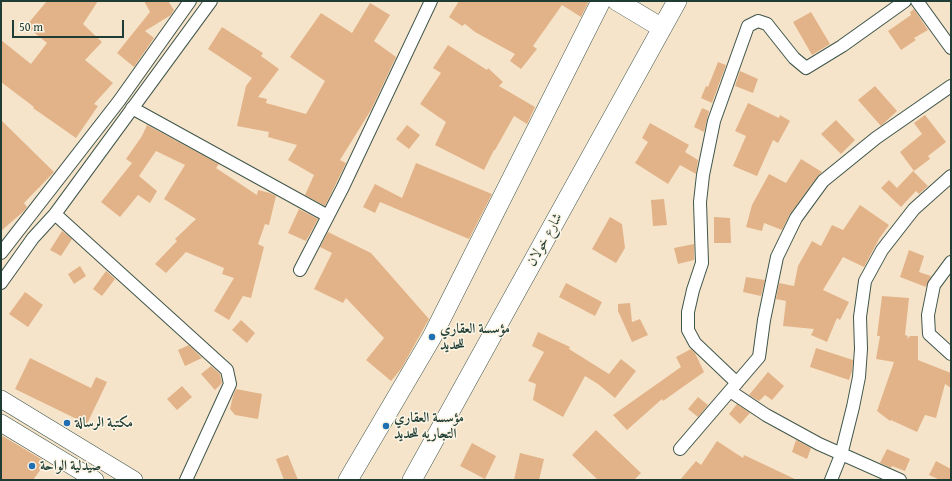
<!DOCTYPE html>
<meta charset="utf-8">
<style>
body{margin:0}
#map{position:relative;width:952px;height:481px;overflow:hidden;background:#f6e4ca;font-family:"Gentium Book Plus",serif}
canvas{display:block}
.frame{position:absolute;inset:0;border:2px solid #1f3d34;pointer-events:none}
.scale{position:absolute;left:12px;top:20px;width:112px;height:18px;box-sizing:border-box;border:2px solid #1f3d34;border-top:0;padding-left:5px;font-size:12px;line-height:14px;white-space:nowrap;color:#1f3d34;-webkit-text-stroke:3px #fcf5e5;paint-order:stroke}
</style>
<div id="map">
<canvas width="952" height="481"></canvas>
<div class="frame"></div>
<div class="scale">50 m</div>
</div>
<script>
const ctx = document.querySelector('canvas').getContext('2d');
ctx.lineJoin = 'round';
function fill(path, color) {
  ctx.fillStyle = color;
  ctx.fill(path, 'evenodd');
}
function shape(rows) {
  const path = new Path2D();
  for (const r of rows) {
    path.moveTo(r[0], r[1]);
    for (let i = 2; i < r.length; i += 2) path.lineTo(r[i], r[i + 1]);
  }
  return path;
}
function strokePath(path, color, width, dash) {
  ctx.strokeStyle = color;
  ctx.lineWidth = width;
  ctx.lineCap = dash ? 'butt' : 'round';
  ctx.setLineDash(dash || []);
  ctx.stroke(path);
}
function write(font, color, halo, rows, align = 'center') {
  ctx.font = font + ' "Gentium Book Plus",Amiri,serif';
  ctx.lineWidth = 3;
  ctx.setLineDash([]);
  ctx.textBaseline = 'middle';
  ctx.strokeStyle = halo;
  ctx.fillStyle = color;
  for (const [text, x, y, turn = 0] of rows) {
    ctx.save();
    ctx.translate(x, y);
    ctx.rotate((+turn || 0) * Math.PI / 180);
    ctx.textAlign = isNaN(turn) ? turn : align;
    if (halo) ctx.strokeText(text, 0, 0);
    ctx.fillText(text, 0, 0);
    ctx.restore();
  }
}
const building = shape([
 [47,1,98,1,83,24,102,42,85,60,113,83,94,104,98,106,76,138,33,108,34,107,1,82,1,40,31,64,47,43,26,26],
 [144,1,168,1,174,10,171,15,145,31,154,38,134,67,117,53,150,12],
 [459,1,589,1,581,17,562,5,533,46,537,49,521,69,510,61,515,54,475,32,465,24,462,26,449,17],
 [370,3,390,15,374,41,396,57,371,110,340,160,346,163,325,206,305,195,314,175,288,160,297,145,268,137,269,132,237,126,246,86,252,78,208,49,222,27,263,53,261,56,279,69,258,97,267,99,266,103,306,114,325,81,290,57,321,13,352,33],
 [914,9,928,30,914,38,916,40,901,50,888,31,911,15,910,12],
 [811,12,830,44,812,55,793,22],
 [448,45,487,70,488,68,503,82,499,86,535,107,527,124,514,116,495,150,494,150,484,170,435,145,446,122,420,104,441,73,433,68],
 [718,62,726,65,712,103,701,98,706,86,708,87],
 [740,71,758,79,753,93,735,86],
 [875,86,897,111,881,126,858,100],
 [748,103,779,118,780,115,790,121,778,143,773,140,757,176,733,166,746,136,735,131],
 [702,108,709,111,704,132,694,127],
 [925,115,946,142,928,156,930,159,914,171,900,152,922,134,914,123],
 [1,120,54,172,24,203,27,207,24,211,1,231],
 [836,120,855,140,841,154,821,134],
 [650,123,689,145,685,152,698,160,696,174,680,165,668,184,635,163,648,142,642,138],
 [147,125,219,164,216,168,257,195,258,190,270,193,276,196,269,225,265,224,258,244,264,247,251,298,243,296,229,320,214,311,234,278,222,274,224,268,186,252,166,273,155,264,177,241,175,239,196,219,164,199,185,165,156,151,139,176,157,191,150,203,138,195,120,217,101,202,132,163,126,159,142,136],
 [407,125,420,135,409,149,396,139],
 [801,159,822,172,817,177,790,214,782,230,764,223,762,231,746,227,752,205,769,174,786,183],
 [416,163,492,194,469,239,380,202,375,213,363,207,375,184,402,198],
 [913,171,928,186,919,194,916,191,901,207,881,188,889,180,897,188],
 [664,199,667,225,653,226,651,200],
 [860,205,889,225,879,239,864,267,843,257,823,290,849,302,840,320,837,318,827,342,811,335,814,329,783,326,786,301,776,299,779,283,794,286,798,266,812,241,821,246,832,225,843,230],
 [299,209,318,219,306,241,288,233],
 [610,217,622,224,625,248,616,263,592,249],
 [714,217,730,218,731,243,714,243],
 [62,231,72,239,61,256,50,250],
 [328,232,371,253,429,319,401,369,391,381,366,360,384,338,346,298,343,303,314,289,332,253,320,247],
 [694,244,694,260,678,264,674,248],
 [909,250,924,256,919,272,931,276,926,287,900,277],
 [80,266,86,276,74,284,68,274],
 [106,271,115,279,102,296,93,289],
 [746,277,765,280,761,296,743,292],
 [566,283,602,302,595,316,559,297],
 [25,292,43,305,28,327,9,314],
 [882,296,909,298,905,335,908,336,907,339,910,336,918,336,918,360,951,373,951,388,945,384,936,418,925,415,917,432,891,420,890,421,877,411,894,362,876,359,880,336,877,336],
 [630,303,632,322,640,319,648,335,632,342,618,311,618,304],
 [241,320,255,333,247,343,232,330],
 [538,332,570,347,569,349,609,374,621,359,636,371,615,398,598,384,585,376,563,417,533,400,536,384,528,381,544,352,532,346],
 [189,345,202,358,185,366,178,350],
 [816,348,853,360,852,371,849,380,810,367],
 [691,349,695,353,704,372,663,401,662,399,627,430,613,415,681,367,676,357],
 [30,358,91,388,96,377,107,382,87,424,15,389],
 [211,366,220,374,222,383,215,390,201,374],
 [768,372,784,386,772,400,765,395,759,401,749,395],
 [182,386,192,397,177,410,167,399],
 [236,389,262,394,258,419,235,415,230,409,233,396],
 [698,397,708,405,698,417,688,409],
 [737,404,750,413,740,424,729,414],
 [596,430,641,473,634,480,598,480,572,455],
 [1,435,46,462,33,480,1,480],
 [796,440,811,448,807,459,792,452],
 [717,441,743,458,744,455,797,480,680,480,696,461,701,465],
 [472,443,496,456,485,479,460,466],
 [887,449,910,459,905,471,892,466,891,468,880,463],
 [520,453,544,459,539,480,514,480],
 [288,455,298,480,284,480,276,459],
 [936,461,951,469,951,480,940,480,929,475]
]);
const street = shape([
 [917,1,951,48],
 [132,108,328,216],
 [55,214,227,370,230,384,186,480],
 [1,253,119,101,190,1],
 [951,262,934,285,928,315,929,334,951,354],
 [300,270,343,187,431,1],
 [1,283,33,238,55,214,211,1],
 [737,383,695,343,688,330,688,312,693,290,702,263,700,202,703,175,714,121,748,26,758,21,767,24,794,58,806,68,842,46,905,1],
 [730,391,766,415,819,444,900,480],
 [680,449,759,357,764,320,777,257,796,218,823,181,876,138,951,86],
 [831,480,841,455,853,407,859,377,861,349,860,317,865,281,882,250,914,209,951,176]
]);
const secondary = shape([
 [1,399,134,480],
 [1,423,95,480]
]);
const primary = shape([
 [617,1,662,28],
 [348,480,432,337,601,1],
 [412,480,677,1]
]);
const markers = [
 [432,337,4,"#1f6fb2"],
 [67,423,4,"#1f6fb2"],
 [386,426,4,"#1f6fb2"],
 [32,466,4,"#1f6fb2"]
];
const streetNames = [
 ["شارع خولان",545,240,-61]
];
const poiNames = [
 ["مؤسسة العقاري",440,329],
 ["للحديد",440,345],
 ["مؤسسة العقاري",394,418],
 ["التجاريه للحديد",394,434],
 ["مكتبة الرسالة",75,423],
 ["صيدلية الواحة",40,466]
];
fill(building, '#e2b388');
strokePath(street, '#3f564a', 14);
strokePath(secondary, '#3f564a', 18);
strokePath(primary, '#3f564a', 20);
strokePath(street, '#fff', 12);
strokePath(secondary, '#fff', 17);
strokePath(primary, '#fff', 19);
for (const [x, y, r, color] of markers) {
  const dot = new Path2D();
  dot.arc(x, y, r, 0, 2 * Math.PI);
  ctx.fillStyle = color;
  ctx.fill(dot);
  strokePath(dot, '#fcf5e5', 1.5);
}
write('14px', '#1f3d34', '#fcf5e5', streetNames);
write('bold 14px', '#1f3d34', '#fcf5e5', poiNames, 'left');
</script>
